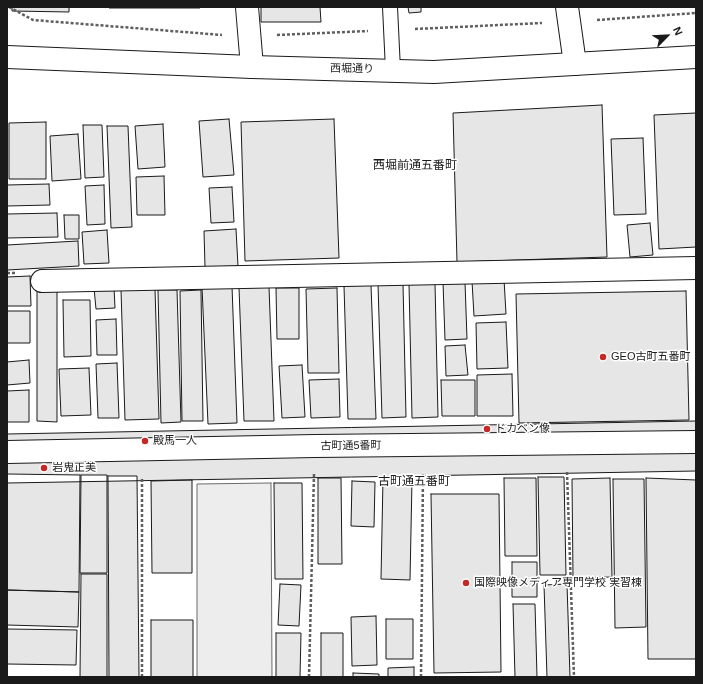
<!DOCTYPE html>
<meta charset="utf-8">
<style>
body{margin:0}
#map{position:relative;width:703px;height:684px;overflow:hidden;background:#fff;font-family:Arial,sans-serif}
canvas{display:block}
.frame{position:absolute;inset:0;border:8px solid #1a1a1a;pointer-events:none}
.north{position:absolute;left:647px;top:16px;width:40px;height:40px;-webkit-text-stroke:3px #fff;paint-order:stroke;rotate:66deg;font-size:11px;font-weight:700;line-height:16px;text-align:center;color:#1a1a1a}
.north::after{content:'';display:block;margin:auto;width:14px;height:18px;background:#1a1a1a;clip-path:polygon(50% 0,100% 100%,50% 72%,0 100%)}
</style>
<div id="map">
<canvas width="703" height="684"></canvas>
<div class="frame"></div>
<div class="north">N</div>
</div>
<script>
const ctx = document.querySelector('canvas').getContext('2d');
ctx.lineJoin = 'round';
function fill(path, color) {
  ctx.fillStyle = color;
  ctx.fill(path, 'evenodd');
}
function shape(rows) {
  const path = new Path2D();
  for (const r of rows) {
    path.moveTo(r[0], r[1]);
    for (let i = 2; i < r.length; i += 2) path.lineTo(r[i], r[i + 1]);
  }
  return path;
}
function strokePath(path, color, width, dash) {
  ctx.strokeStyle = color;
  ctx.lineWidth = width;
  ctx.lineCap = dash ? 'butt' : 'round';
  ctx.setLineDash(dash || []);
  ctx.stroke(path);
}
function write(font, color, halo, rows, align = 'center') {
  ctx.font = font + ' Arial,"Noto Sans JP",sans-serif';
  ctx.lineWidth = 3;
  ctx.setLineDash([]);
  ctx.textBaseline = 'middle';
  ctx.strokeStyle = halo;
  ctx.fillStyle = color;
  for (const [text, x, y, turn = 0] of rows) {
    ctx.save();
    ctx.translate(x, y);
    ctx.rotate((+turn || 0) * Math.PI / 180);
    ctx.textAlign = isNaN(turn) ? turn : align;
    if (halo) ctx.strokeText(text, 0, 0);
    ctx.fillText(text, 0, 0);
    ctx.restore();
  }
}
const built = shape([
 [271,483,272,677,197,677,197,484,271,483]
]);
const building = shape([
 [12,7,69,7,69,12,12,11,12,7],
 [109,7,200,7,200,8,109,8,109,7],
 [261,7,320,7,321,22,261,22,261,7],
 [408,7,421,7,421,12,409,13,408,7],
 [602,105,607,257,457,262,453,113,602,105],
 [696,113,696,247,659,249,654,115,696,113],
 [229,119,234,175,203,177,199,121,229,119],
 [334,119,339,258,245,261,241,122,334,119],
 [46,122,46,179,9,179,9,123,46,122],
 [163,124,165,167,138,169,135,126,163,124],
 [83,125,102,125,104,177,85,178,83,125],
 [107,126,128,126,132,227,111,228,107,126],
 [78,134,81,179,52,181,50,136,78,134],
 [643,138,646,214,614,215,611,139,643,138],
 [164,176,165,215,137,215,136,177,164,176],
 [49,184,50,205,7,206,7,185,49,184],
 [104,185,105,224,87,225,85,186,104,185],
 [232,187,234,222,211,223,209,188,232,187],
 [57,213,58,237,7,238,7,214,57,213],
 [64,215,79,215,79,239,65,239,64,215],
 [650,223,653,255,630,257,627,225,650,223],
 [236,229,238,266,205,267,204,231,236,229],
 [107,230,109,263,84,264,82,232,107,230],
 [78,241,79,266,7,270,7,245,78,241],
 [30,276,31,306,7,306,7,277,30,276],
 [504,279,506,314,474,316,472,281,504,279],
 [443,282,465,282,467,339,445,340,443,282],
 [435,283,438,417,412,418,409,284,435,283],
 [378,284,403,284,406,417,382,418,378,284],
 [371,285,376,419,348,419,344,286,371,285],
 [232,286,237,423,208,424,202,287,232,286],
 [114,287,115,308,96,309,94,288,114,287],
 [269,287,274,421,244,421,239,288,269,287],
 [276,288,299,288,299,339,277,339,276,288],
 [337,288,339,373,308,373,306,289,337,288],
 [155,289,159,419,125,420,121,290,155,289],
 [37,290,57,290,57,422,37,421,37,290],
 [158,290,177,290,181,422,161,423,158,290],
 [201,290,203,421,182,421,180,291,201,290],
 [686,291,689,420,519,423,516,294,686,291],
 [63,300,90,300,91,356,64,357,63,300],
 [7,311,30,311,30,343,7,343,7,311],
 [116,319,117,355,97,355,96,320,116,319],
 [506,322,508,368,477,369,476,323,506,322],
 [465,345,468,375,446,376,445,346,465,345],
 [29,360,30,383,7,385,7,362,29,360],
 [117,363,119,418,98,418,96,364,117,363],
 [302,365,305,417,282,418,279,366,302,365],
 [89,368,91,415,61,416,59,369,89,368],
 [512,374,513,416,477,416,477,375,512,374],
 [339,379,340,417,311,418,309,380,339,379],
 [441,380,475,380,475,416,442,416,441,380],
 [29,390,29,422,7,422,7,391,29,390],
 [696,421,696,471,7,483,7,434,696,421],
 [7,474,80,475,79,592,7,590,7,474],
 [81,475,107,475,107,573,80,573,81,475],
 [108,476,137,476,139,677,109,677,108,476],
 [538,477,564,477,566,575,540,575,538,477],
 [318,478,341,478,342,564,318,564,318,478],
 [504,478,536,478,537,556,505,556,504,478],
 [610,478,612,577,573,578,572,479,610,478],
 [646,478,696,480,696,659,648,659,646,478],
 [383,479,412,480,410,580,381,579,383,479],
 [613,479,644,479,646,627,615,628,613,479],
 [192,480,192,573,152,573,151,481,192,480],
 [352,481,375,482,374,527,351,526,352,481],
 [274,483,302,483,303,579,275,579,274,483],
 [431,494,499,494,501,672,434,673,431,494],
 [512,562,537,562,537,597,512,597,512,562],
 [81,574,107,574,107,677,80,677,81,574],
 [280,584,301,585,299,626,278,625,280,584],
 [567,584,570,677,547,677,544,585,567,584],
 [7,590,79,592,78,627,7,625,7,590],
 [513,604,535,604,537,677,515,677,513,604],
 [376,616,377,665,352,666,351,617,376,616],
 [386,619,413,619,413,659,386,659,386,619],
 [151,620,193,620,193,677,151,677,151,620],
 [7,629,77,630,76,665,7,664,7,629],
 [276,633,301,633,300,677,276,677,276,633],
 [321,633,343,633,343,677,321,677,321,633],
 [414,667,414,677,388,677,388,668,414,667],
 [353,673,379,674,379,677,353,677,353,673]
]);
const path = shape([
 [9,7,33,20,222,35],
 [597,20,696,13],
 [415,29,542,23],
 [277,35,368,31],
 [7,273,15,273],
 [567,472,574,677],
 [142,677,142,478],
 [309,677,314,474],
 [421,677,423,474]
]);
const lane = shape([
 [390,7,393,70]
]);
const street = shape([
 [247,7,252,67],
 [567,7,575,64],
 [42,281,696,268],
 [7,452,315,446,696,442]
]);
const secondary = shape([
 [7,57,252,67,434,72,696,57]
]);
const markers = [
 [603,357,4,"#c62828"],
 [487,429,4,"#c62828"],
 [145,441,4,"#c62828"],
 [44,468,4,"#c62828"],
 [466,583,4,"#c62828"]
];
const streetNames = [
 ["西堀通り",352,69,1],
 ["古町通5番町",351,446,-1]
];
const poiNames = [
 ["GEO古町五番町",611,357],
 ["ドカベン像",495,429],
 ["殿馬一人",153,441],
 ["岩鬼正美",52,468],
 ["国際映像メディア専門学校 実習棟",474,583]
];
const neighbourhoodNames = [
 ["西堀前通五番町",415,166],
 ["古町通五番町",414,482]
];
fill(built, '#ededed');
strokePath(built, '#6a6a6a', 1);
fill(building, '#e6e6e6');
strokePath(building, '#1a1a1a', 1);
strokePath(lane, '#1a1a1a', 16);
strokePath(street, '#1a1a1a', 24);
strokePath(secondary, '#1a1a1a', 24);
strokePath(path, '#5f5f5f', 2.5, [3, 2]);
strokePath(lane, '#fff', 14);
strokePath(street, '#fff', 22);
strokePath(secondary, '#fff', 22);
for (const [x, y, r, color] of markers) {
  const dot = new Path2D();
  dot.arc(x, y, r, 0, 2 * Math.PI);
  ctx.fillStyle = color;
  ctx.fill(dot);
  strokePath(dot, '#fff', 1.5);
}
write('11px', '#1a1a1a', '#fff', streetNames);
write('11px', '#1a1a1a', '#fff', poiNames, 'left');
write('12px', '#1a1a1a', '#fff', neighbourhoodNames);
</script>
